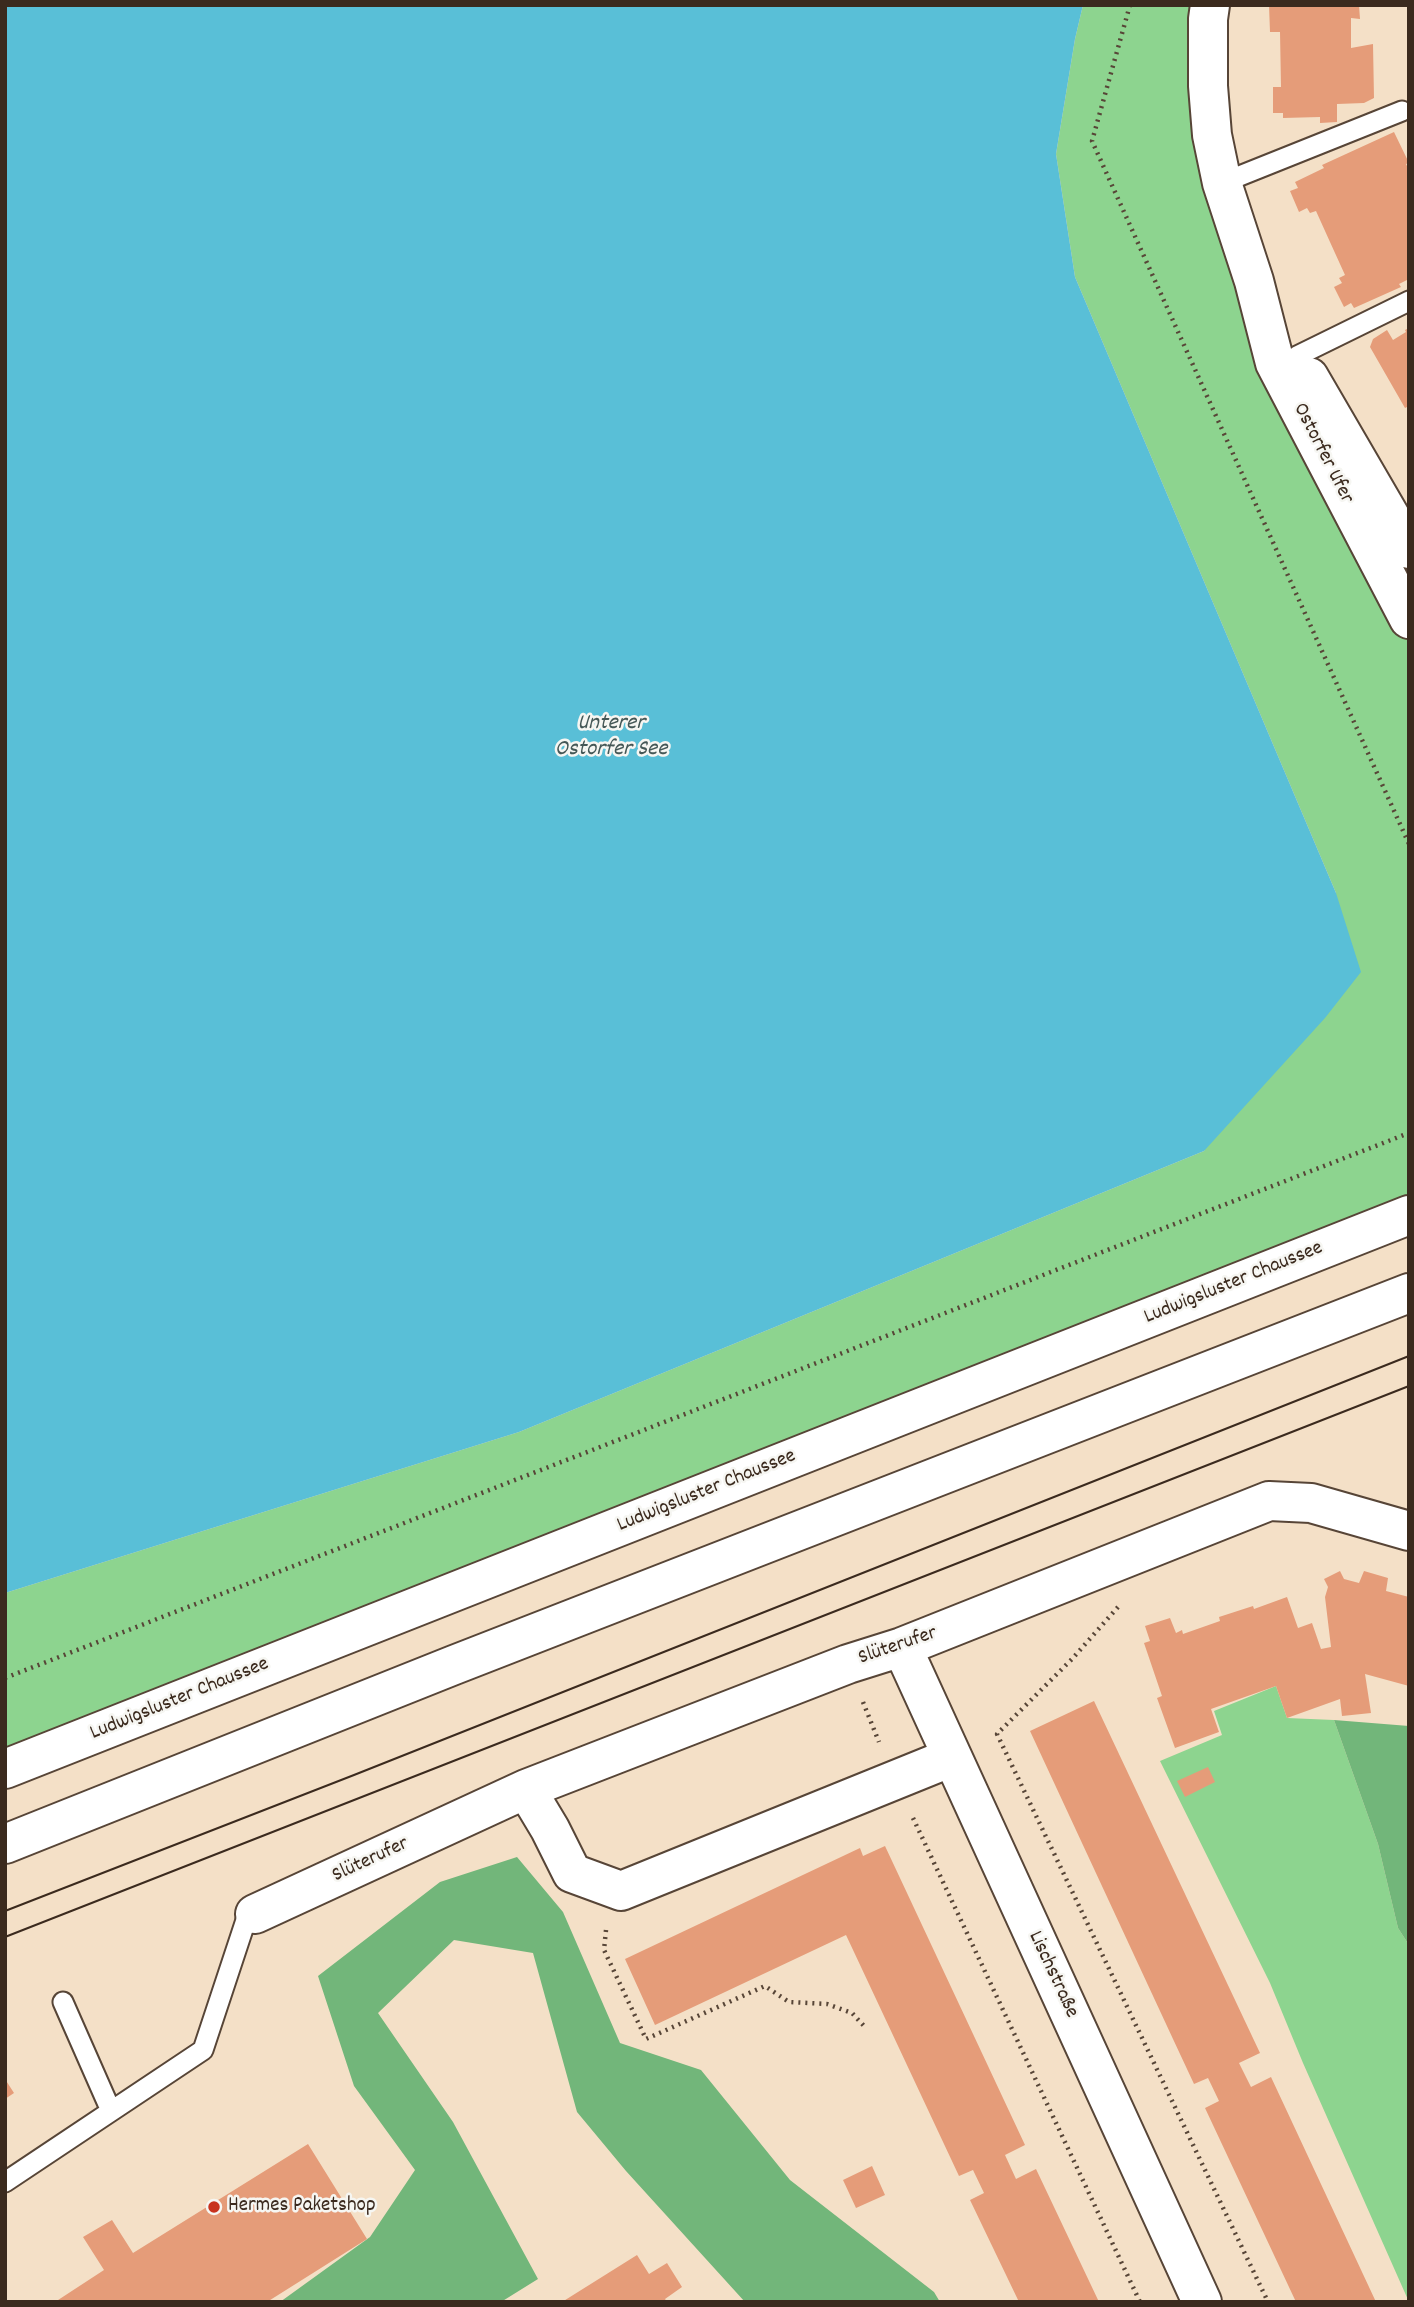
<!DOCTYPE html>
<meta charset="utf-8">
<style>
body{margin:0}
#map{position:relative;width:1414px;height:2307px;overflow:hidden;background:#f4e0c7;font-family:Dekko,sans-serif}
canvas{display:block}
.frame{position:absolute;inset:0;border:7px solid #3b2a1e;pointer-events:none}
</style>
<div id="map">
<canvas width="1414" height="2307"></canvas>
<div class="frame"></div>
</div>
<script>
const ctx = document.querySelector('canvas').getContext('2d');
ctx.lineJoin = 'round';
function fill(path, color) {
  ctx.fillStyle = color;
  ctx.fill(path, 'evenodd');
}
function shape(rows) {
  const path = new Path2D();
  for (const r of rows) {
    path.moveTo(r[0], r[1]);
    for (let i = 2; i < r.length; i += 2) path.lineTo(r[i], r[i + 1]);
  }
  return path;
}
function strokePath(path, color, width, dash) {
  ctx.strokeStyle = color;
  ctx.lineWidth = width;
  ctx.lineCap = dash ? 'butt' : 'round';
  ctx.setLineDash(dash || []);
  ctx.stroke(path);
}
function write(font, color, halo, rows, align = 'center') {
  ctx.font = font + ' Dekko,sans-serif';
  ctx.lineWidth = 5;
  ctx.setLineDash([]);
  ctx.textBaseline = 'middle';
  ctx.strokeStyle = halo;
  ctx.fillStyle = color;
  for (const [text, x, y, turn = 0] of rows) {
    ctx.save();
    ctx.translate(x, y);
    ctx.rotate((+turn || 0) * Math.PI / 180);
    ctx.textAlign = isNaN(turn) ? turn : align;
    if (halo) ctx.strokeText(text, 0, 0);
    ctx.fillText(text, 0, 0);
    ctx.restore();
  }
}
const green = shape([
 [1083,5,1210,5,1254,281,1409,619,1409,1215,5,1769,5,1593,519,1432,1204,1151,1336,893,1075,277,1056,154,1075,39],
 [1276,1686,1287,1718,1334,1720,1378,1844,1398,1928,1409,1945,1409,2302,1303,2063,1270,1983,1160,1761,1222,1735,1214,1711]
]);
const forest = shape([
 [1334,1720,1409,1726,1409,1945,1398,1928,1378,1844],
 [517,1857,563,1912,620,2043,701,2070,790,2180,934,2292,940,2302,745,2302,626,2171,577,2112,533,1953,454,1940,378,2013,453,2122,538,2279,501,2302,280,2302,370,2237,415,2170,354,2086,318,1976,440,1882]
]);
const water = shape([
 [5,5,1083,5,1075,39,1056,154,1075,277,1336,893,1361,972,1325,1018,1204,1151,519,1432,5,1593]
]);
const building = shape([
 [1269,5,1359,5,1360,19,1351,18,1351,48,1373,44,1374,98,1364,103,1337,104,1337,122,1320,123,1320,117,1283,118,1283,113,1273,113,1273,87,1281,87,1280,32,1270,32],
 [1394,132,1409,163,1406,164,1409,170,1409,279,1399,284,1401,287,1354,308,1351,303,1344,307,1334,287,1342,283,1339,278,1345,275,1330,242,1316,211,1310,213,1307,208,1299,212,1290,191,1298,188,1295,182,1324,168,1322,165],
 [1409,328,1409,406,1405,408,1370,347,1373,339,1387,330,1393,340,1406,332,1405,330],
 [1340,1571,1344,1579,1359,1583,1364,1571,1388,1578,1386,1591,1409,1597,1409,1686,1365,1674,1371,1713,1342,1716,1340,1699,1287,1718,1276,1686,1211,1709,1219,1732,1175,1748,1157,1698,1162,1696,1144,1643,1150,1641,1145,1626,1170,1618,1176,1633,1182,1630,1183,1634,1220,1621,1219,1617,1253,1606,1254,1609,1287,1597,1298,1628,1312,1623,1321,1649,1331,1647,1325,1597,1328,1587,1324,1579],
 [1094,1701,1260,2053,1239,2063,1251,2087,1271,2077,1376,2302,1296,2302,1205,2108,1219,2101,1208,2078,1194,2084,1173,2039,1030,1731],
 [1208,1767,1215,1782,1185,1797,1177,1781],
 [885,1846,1025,2145,1005,2155,1016,2179,1036,2169,1099,2302,1019,2302,970,2200,984,2193,973,2170,959,2176,846,1935,655,2025,625,1959,860,1848,863,1856],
 [5,2079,14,2093,5,2099],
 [308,2144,367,2239,267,2302,55,2302,104,2270,83,2237,112,2220,133,2253],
 [872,2166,885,2195,856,2208,843,2180],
 [637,2255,649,2274,667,2263,682,2287,665,2299,667,2302,562,2302]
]);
const path = shape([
 [1130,5,1092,141,1409,844],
 [1118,1607,1072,1659,997,1734,1268,2302],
 [5,1678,1409,1133],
 [863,1702,879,1742],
 [913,1818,1140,2302],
 [606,1930,604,1950,646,2039,765,1986,789,2002,827,2004,852,2013,864,2026]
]);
const lane = shape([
 [1222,183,1402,111],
 [1297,356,1409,301],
 [63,2002,111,2111],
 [5,2182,203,2050,246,1920,255,1914]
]);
const street = shape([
 [902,1647,1202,2302],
 [526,1789,550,1829,572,1873,621,1891,952,1757],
 [255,1914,526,1789,848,1664,902,1647,1269,1501,1311,1503,1409,1531]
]);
const secondary = shape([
 [1210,5,1208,19,1208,86,1212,135,1222,183,1254,281,1275,363,1409,619],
 [1309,377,1409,549],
 [5,1769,1409,1215],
 [5,1844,454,1665,1409,1293]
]);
const tram = shape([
 [5,1911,354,1775,1409,1356],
 [5,1937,1409,1386]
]);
const markers = [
 [214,2207,7,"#c8321e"]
];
const streetNames = [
 ["Ostorfer Ufer",1322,454,63],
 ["Ludwigsluster Chaussee",1234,1284,-22],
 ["Ludwigsluster Chaussee",707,1492,-22],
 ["Slüterufer",898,1647,-19],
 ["Ludwigsluster Chaussee",180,1700,-22],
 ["Slüterufer",371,1861,-25],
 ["Lischstraße",1052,1975,65]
];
const poiNames = [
 ["Hermes Paketshop",228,2207]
];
const waterNames = [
 ["Unterer",611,725],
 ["Ostorfer See",611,751]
];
fill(green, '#8dd48f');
fill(forest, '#72b67a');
fill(water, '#59bfd7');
fill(building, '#e59c79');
strokePath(lane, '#574537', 23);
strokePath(street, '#574537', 42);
strokePath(secondary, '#574537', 42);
strokePath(path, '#574537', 4.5, [2, 5]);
strokePath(lane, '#fff', 19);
strokePath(street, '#fff', 38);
strokePath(secondary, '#fff', 38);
strokePath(tram, '#3b2a1e', 2);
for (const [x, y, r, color] of markers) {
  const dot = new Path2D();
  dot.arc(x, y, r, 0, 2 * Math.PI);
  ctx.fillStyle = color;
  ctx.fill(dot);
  strokePath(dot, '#f6f6f2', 2.5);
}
write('21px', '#3b2a1e', '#f6f6f2', streetNames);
write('21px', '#3b2a1e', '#f6f6f2', poiNames, 'left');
write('italic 23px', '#445756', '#f6f6f2', waterNames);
</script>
